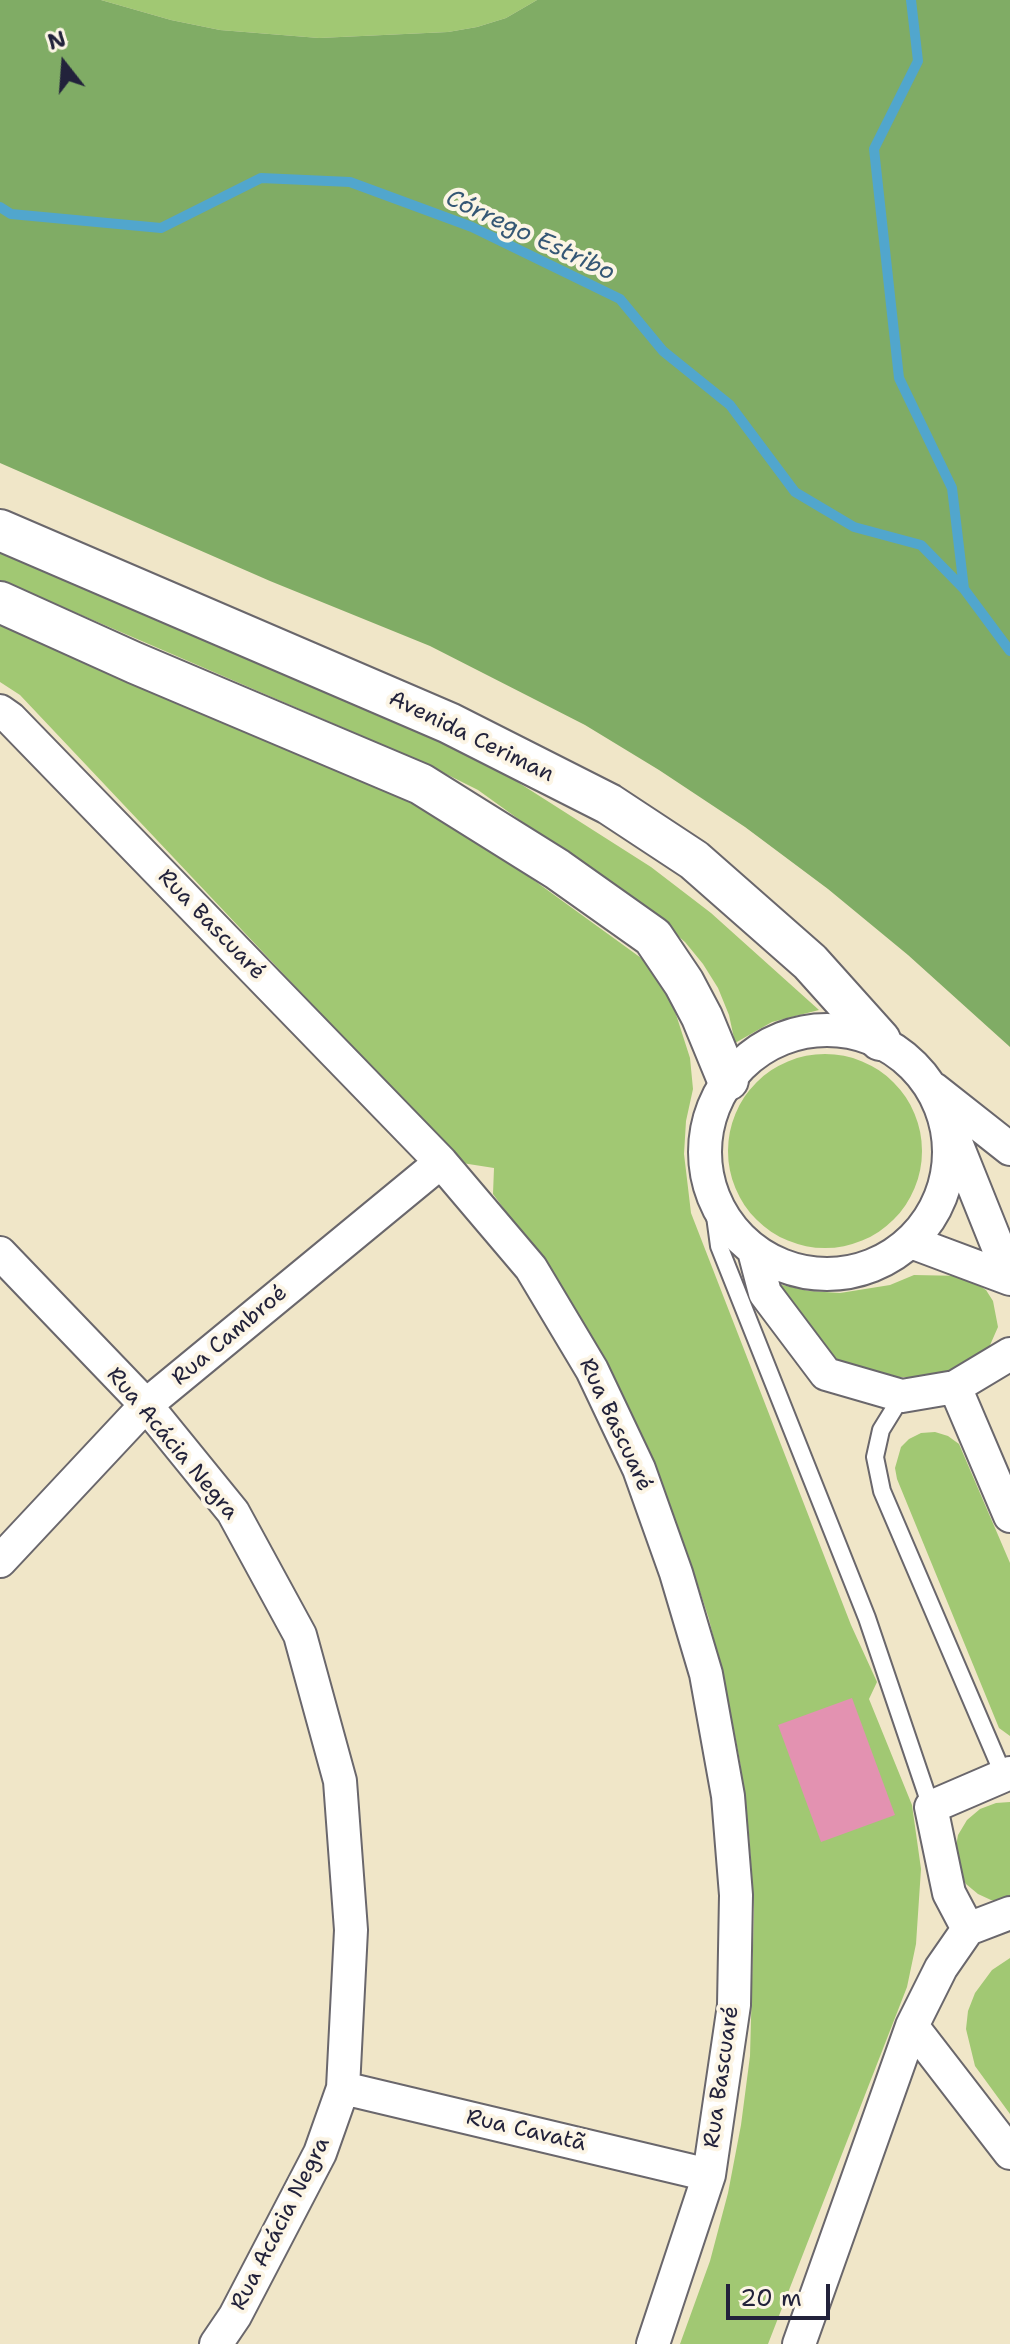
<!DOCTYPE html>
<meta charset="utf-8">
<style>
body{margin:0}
#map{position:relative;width:1010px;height:2344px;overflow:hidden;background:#f0e6c8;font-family:"Shantell Sans",sans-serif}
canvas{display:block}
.north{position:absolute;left:24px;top:24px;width:80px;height:80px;-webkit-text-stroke:6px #fcf5e5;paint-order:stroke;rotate:343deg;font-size:22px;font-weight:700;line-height:32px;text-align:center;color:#22223b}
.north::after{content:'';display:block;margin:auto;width:28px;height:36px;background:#22223b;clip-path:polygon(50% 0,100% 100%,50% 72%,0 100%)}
.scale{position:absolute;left:726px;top:2284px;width:104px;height:36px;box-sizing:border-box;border:4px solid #22223b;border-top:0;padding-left:10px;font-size:24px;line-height:28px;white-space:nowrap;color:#22223b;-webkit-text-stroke:6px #fcf5e5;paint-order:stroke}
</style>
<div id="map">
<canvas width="1010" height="2344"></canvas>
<div class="north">N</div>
<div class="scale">20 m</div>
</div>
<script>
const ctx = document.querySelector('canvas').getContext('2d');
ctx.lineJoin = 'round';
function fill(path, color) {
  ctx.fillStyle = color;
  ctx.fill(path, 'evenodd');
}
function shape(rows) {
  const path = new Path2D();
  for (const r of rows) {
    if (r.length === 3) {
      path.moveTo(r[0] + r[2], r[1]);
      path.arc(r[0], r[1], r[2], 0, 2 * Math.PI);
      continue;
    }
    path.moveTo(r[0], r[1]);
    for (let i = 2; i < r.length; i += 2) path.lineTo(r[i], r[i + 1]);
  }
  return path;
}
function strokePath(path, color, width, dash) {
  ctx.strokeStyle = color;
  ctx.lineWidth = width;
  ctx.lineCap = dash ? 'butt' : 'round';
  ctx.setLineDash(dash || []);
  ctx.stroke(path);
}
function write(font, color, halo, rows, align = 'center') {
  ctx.font = font + ' "Shantell Sans",sans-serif';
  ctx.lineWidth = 8;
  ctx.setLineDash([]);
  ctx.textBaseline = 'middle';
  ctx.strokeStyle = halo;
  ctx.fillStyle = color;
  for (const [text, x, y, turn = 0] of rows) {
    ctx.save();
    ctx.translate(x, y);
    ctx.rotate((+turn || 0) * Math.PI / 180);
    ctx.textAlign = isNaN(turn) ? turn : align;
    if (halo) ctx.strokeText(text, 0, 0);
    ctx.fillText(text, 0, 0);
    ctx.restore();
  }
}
const green = shape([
 [101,0,537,0,506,18,477,27,448,32,319,38,220,30,171,20],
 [0,550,435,738,505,774,651,867,711,913,819,1010,772,1022,735,1043,729,1015,718,988,703,964,685,942,663,923,478,790,418,760,0,580],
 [0,619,420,803,477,839,648,963,673,1005,690,1058,693,1089,686,1121,684,1154,691,1213,851,1625,877,1682,869,1699,912,1805,921,1869,916,1944,907,1987,768,2344,680,2344,710,2261,728,2193,741,2125,750,2056,754,1909,749,1835,740,1762,726,1690,709,1619,686,1549,657,1473,541,1259,493,1194,494,1168,462,1163,20,695,0,682],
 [825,1151,97],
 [914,1275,964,1276,986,1290,993,1301,998,1327,987,1352,954,1371,929,1377,881,1377,858,1370,836,1359,817,1344,778,1284,809,1291,840,1293,890,1285],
 [935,1432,948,1436,959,1444,1010,1563,1010,1736,999,1728,897,1479,895,1468,901,1447,909,1439,921,1433],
 [1010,1802,1010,1901,1006,1902,991,1900,978,1894,966,1884,958,1869,955,1852,958,1835,967,1820,980,1809,996,1803],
 [1010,1958,1010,2114,975,2066,966,2029,968,2011,975,1993,992,1970]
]);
const forest = shape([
 [0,0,101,0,171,20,220,30,319,38,448,32,477,27,506,18,537,0,1010,0,1010,1047,908,955,828,889,745,827,659,770,585,725,430,646,270,581,0,463]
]);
const stream = shape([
 [911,0,918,61,874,149,899,378,952,488,964,589],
 [0,207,11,214,161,228,261,178,350,182,472,227,620,299,663,351,730,405,795,492,854,527,921,545,964,589,1010,651]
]);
const building = shape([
 [852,1698,895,1815,821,1842,778,1725]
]);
const service = shape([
 [712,1194,719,1246,867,1618,931,1807],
 [902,1396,881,1430,875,1457,882,1491,1004,1776]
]);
const minor = shape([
 [0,711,10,718,441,1162,531,1268,592,1370,639,1469,676,1573,706,1674,728,1796,736,1895,734,2005,709,2175,653,2344],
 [827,1152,122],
 [934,1089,1010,1149],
 [953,1135,1010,1277],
 [911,1242,1010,1279],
 [754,1251,765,1293,826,1374,902,1396,955,1387,1010,1354],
 [0,1253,146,1405,233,1512,300,1635,340,1781,351,1930,343,2088,320,2153,235,2316,216,2344],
 [955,1387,1010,1516],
 [0,1561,146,1405,441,1162],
 [968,1929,949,1893,931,1807,1010,1773],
 [968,1929,1010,1913],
 [912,2026,1010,2153],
 [343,2088,709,2175],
 [799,2344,912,2026,941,1968,968,1929]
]);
const tertiary = shape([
 [0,530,449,723,609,804,694,860,810,962,880,1040],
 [0,602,135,663,421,784,557,869,653,937,684,983,702,1017,728,1080]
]);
const streetNames = [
 ["Avenida Ceriman",471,737,26],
 ["Rua Bascuaré",211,925,46],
 ["Rua Cambroé",230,1336,-40],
 ["Rua Bascuaré",615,1425,65],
 ["Rua Acácia Negra",172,1444,50],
 ["Rua Bascuaré",722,2077,-82],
 ["Rua Cavatã",526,2131,13],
 ["Rua Acácia Negra",281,2224,-63]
];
const waterNames = [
 ["Córrego Estribo",530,236,25]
];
fill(green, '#a1c873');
fill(forest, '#80ac65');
strokePath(stream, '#51a6cd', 10);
fill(building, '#e392b1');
strokePath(service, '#6a676c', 20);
strokePath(minor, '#6a676c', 36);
strokePath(tertiary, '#6a676c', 44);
strokePath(service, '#fff', 16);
strokePath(minor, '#fff', 32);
strokePath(tertiary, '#fff', 40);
write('22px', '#22223b', '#fcf5e5', streetNames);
write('italic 24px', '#355775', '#fcf5e5', waterNames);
</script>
